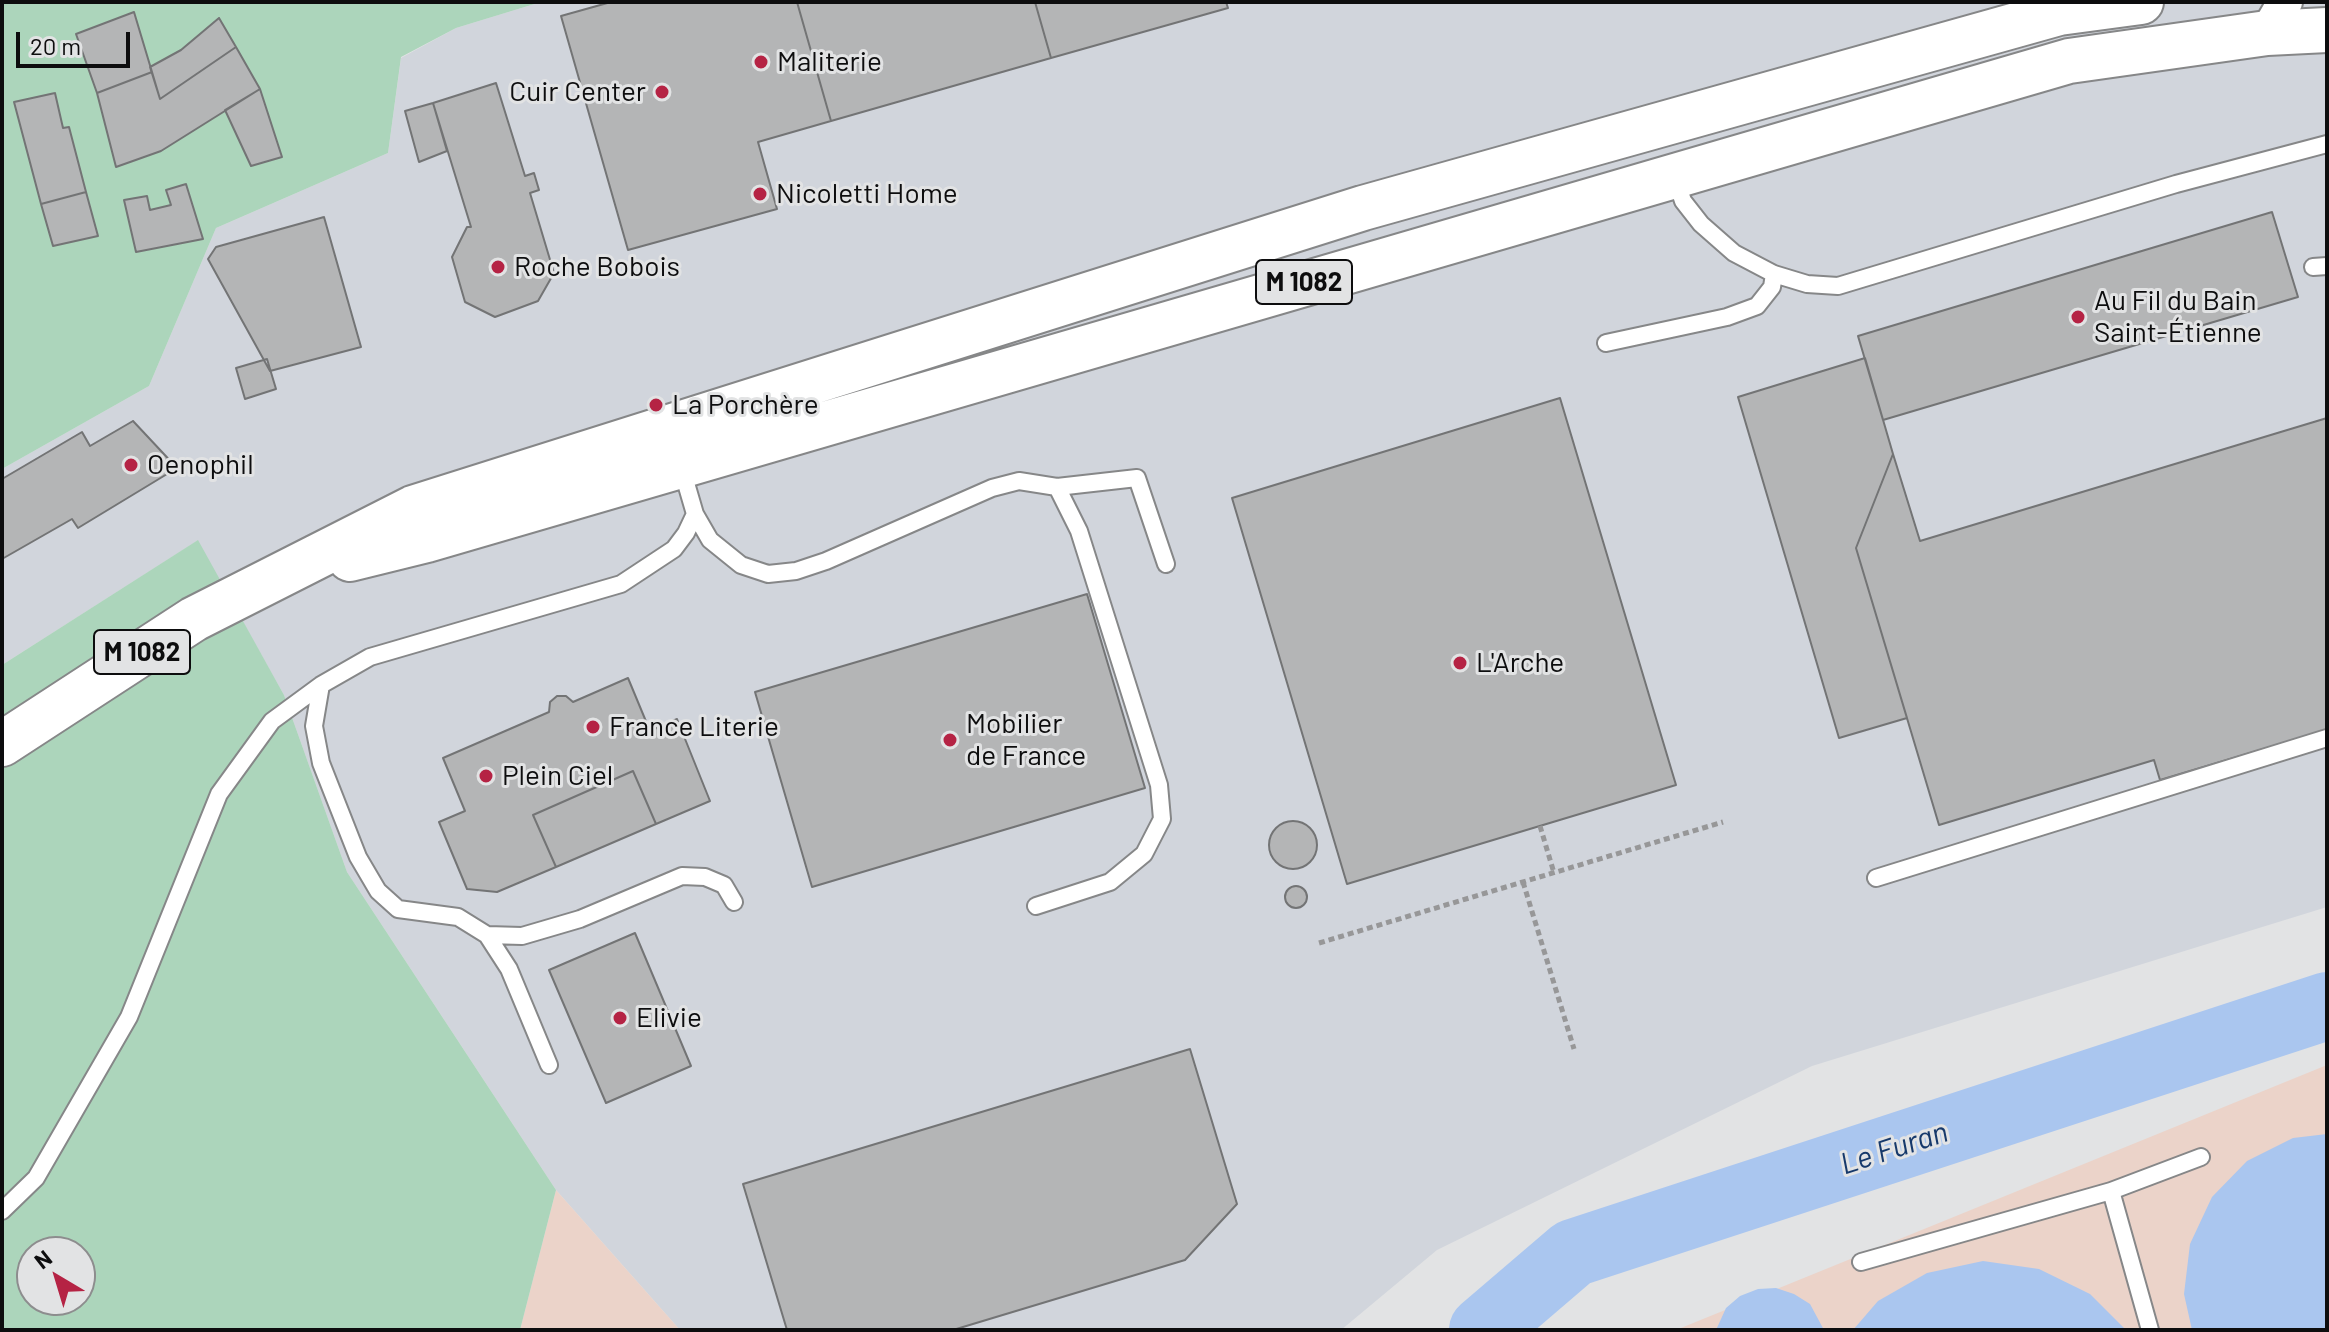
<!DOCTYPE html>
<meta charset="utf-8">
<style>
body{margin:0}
#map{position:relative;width:2329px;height:1332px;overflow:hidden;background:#e2e3e4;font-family:Barlow,sans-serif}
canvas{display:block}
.frame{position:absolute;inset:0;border:4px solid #0d0d0e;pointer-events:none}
.north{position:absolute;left:16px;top:1236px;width:80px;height:80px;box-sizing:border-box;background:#e2e3e4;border:2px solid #8d8d8e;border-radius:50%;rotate:322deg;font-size:22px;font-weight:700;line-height:32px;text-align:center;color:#0d0d0e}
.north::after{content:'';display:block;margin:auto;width:28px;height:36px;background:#b52344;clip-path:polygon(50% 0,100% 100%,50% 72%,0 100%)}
.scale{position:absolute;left:16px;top:32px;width:114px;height:36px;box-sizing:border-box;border:4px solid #0d0d0e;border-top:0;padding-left:10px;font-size:24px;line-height:28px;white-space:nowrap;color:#0d0d0e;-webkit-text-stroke:6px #e2e3e4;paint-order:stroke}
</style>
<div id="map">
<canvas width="2329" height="1332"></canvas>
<div class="frame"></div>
<div class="north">N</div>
<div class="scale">20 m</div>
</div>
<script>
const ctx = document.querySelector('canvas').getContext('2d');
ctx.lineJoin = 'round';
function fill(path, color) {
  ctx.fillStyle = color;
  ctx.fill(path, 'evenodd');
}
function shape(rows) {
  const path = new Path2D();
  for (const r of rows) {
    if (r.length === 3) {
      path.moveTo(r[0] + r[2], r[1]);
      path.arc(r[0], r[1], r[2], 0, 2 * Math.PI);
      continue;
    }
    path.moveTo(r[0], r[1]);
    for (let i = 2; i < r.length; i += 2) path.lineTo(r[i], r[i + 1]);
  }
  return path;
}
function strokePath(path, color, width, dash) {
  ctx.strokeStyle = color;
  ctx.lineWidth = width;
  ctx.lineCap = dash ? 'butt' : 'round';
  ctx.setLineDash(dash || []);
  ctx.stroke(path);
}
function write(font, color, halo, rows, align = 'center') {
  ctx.font = font + ' Barlow,sans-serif';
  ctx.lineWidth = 6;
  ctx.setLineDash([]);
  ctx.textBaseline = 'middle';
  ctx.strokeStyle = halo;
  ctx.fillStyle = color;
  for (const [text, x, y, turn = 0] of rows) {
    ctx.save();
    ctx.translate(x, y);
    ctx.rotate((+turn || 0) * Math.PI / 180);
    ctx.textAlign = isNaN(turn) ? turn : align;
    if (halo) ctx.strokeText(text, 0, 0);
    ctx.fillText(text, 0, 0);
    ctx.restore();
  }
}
const built = shape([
 [541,2,2327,2,2327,907,1812,1066,1437,1250,1341,1330,680,1330,556,1190,347,872,284,695,197,541,2,665,2,469,149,386,216,228,388,153,401,58,456,28]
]);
const industrial = shape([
 [2327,1065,2327,1330,1676,1330],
 [556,1190,680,1330,520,1330]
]);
const green = shape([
 [2,2,541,2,456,28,401,57,388,153,216,228,149,386,2,469],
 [198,540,284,695,347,872,556,1190,520,1330,2,1330,2,665],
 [32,1252,80,1252,80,1300,32,1300]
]);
const water = shape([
 [2327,1134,2327,1330,2192,1330,2184,1294,2190,1244,2212,1197,2247,1161,2293,1138],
 [1983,1261,2039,1269,2090,1294,2126,1330,1853,1330,1878,1301,1927,1273],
 [1776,1288,1794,1294,1810,1304,1824,1330,1716,1330,1726,1308,1740,1296,1758,1289]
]);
const river = shape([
 [1483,1330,1573,1253,2327,1006]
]);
const building = shape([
 [611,2,797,2,831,121,758,142,777,209,628,250,561,16,611,2],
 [797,2,1035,2,1051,58,831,121,797,2],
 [1035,2,1226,2,1228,8,1051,58,1035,2],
 [134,12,152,72,97,93,76,34,134,12],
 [219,18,236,47,160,99,150,67,181,50,219,18],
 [236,47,260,89,161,151,116,167,97,93,152,72,160,99,236,47],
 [496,83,525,176,534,173,539,190,530,193,554,273,538,301,495,317,465,302,452,257,467,227,471,227,433,103,496,83],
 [260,89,282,157,251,166,225,110,260,89],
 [55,93,63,128,69,127,86,192,41,204,14,102,55,93],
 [433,103,447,151,419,162,405,111,433,103],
 [186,184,203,239,136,252,124,200,147,196,150,210,171,205,166,190,186,184],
 [86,192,98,236,53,246,41,204,86,192],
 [2272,212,2298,297,1883,420,1858,336,2272,212],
 [324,217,361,347,270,371,208,259,216,247,324,217],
 [1865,358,1893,454,1856,548,1907,718,1839,738,1738,397,1865,358],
 [267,359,276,389,245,399,236,368,267,359],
 [1560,398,1676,785,1347,884,1232,498,1560,398],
 [2327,418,2327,730,2160,780,2154,760,1939,825,1856,548,1893,454,1920,541,2327,418],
 [133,421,177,468,78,528,72,519,2,559,2,479,82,432,90,446,133,421],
 [1087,594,1145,788,812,887,755,692,1087,594],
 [628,678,650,731,677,719,710,801,656,824,633,771,533,815,556,867,497,892,467,889,439,822,465,811,443,758,549,712,550,702,557,696,566,696,573,702,628,678],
 [633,771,656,824,556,867,533,815,633,771],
 [1293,845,24],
 [1296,897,11],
 [635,933,691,1066,606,1103,549,970,635,933],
 [1190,1049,1237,1204,1185,1260,953,1330,787,1330,743,1184,1190,1049]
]);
const path = shape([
 [1540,826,1554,873],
 [1523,882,1574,1049],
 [1319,943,1723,822]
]);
const service = shape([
 [1675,177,1683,201,1701,224,1734,253,1774,274,1807,284,1838,286,2176,184,2327,144],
 [2313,267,2327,266],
 [1606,343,1727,317,1757,306,1772,287,1774,274],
 [695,514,710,540,741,565,768,574,796,571,826,561,992,488,1019,481,1057,487,1137,478,1166,564],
 [321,685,314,726,321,763,358,857,378,891,398,909,458,917,487,935,509,969,549,1065],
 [1876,878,2327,738],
 [1036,906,1110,882,1144,854,1162,819,1159,785,1079,531,1057,487],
 [487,935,522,936,580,919,682,876,705,877,724,885,734,902],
 [2111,1191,2201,1157],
 [2,1211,36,1178,129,1017,219,794,272,721,321,685,370,657,621,584,674,549,686,533,695,514,681,466],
 [1861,1262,2111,1191,2150,1330]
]);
const minor = shape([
 [2267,33,2285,2]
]);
const primary = shape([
 [350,559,427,540,2069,61,2267,33,2327,30],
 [2,744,194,619,413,508,1363,208,2059,13,2141,2]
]);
const markers = [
 [761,62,8,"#b52344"],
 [662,92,8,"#b52344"],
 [760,194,8,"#b52344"],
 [498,267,8,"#b52344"],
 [2078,317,8,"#b52344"],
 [656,405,8,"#b52344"],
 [131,465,8,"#b52344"],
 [1460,663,8,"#b52344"],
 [593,727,8,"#b52344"],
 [950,740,8,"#b52344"],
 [486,776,8,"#b52344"],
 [620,1018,8,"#b52344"]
];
const shields = [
 [1304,282,96],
 [142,652,96]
];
const shieldNames = [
 ["M 1082",1304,282],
 ["M 1082",142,652]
];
const poiNames = [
 ["Maliterie",777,62],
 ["Cuir Center",646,92,"right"],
 ["Nicoletti Home",776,194],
 ["Roche Bobois",514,267],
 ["Au Fil du Bain",2094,301],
 ["Saint-Étienne",2094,333],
 ["La Porchère",672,405],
 ["Oenophil",147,465],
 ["L'Arche",1476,663],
 ["Mobilier",966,724],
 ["de France",966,756],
 ["France Literie",609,727],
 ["Plein Ciel",502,776],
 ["Elivie",636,1018]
];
const waterNames = [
 ["Le Furan",1894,1148,-18]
];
fill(built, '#d1d5dc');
fill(industrial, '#ebd3c9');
fill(green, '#acd5bb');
fill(water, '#aac6ef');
strokePath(river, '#aac6ef', 68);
fill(building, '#b4b5b6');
strokePath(building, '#737475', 2);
strokePath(service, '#868788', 20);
strokePath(minor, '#868788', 38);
strokePath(primary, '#868788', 48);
strokePath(path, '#979798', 5, [6, 4]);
strokePath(service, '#fff', 16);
strokePath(minor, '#fff', 34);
strokePath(primary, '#fff', 44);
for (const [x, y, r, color] of markers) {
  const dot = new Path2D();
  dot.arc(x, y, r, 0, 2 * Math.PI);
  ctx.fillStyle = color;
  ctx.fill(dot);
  strokePath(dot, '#e2e3e4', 3);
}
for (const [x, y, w] of shields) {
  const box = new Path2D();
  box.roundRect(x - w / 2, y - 22, w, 44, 6);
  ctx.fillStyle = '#e2e3e4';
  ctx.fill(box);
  strokePath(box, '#0d0d0e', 2);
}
write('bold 26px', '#0d0d0e', null, shieldNames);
write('28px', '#0d0d0e', '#e2e3e4', poiNames, 'left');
write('italic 30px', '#16396b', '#e2e3e4', waterNames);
</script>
